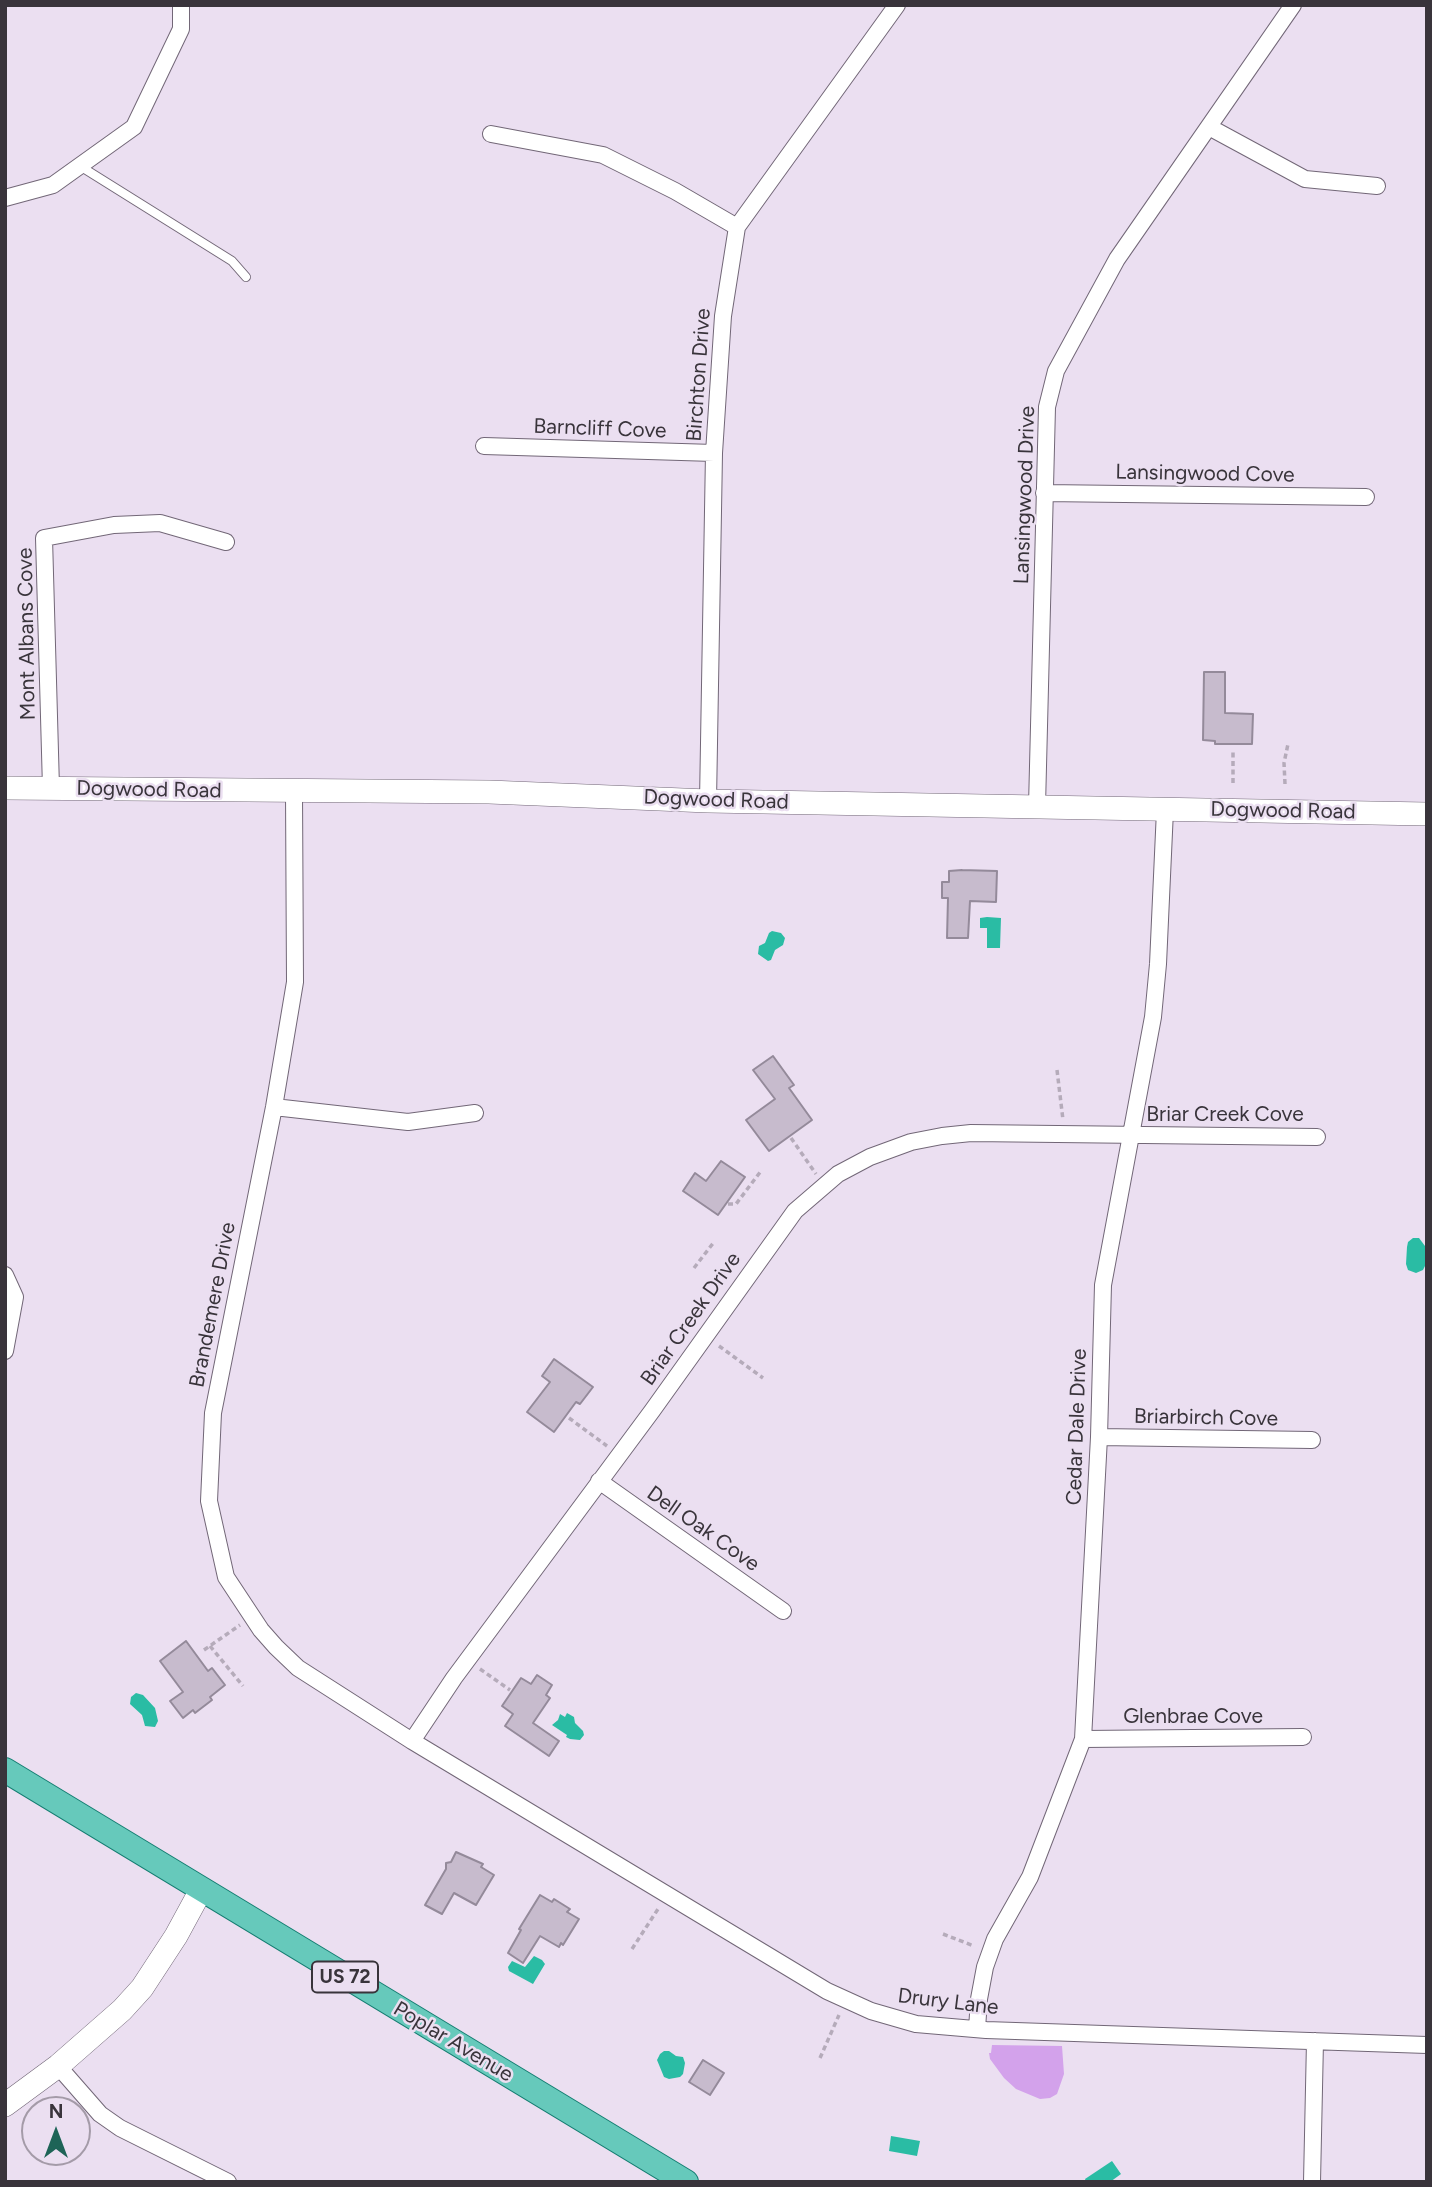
<!DOCTYPE html>
<style>
body{margin:0}
#map{position:relative;width:1432px;height:2187px;overflow:hidden;background:#ebdff1;font-family:Figtree,sans-serif}
canvas{display:block}
.frame{position:absolute;inset:0;border:7px solid #39343b;pointer-events:none}
.north{position:absolute;left:21px;top:2096px;width:70px;height:70px;box-sizing:border-box;background:#ebdff1;border:2px solid #a49ba8;border-radius:50%;rotate:0deg;font-size:19px;font-weight:700;line-height:28px;text-align:center;color:#39343b}
.north::after{content:'';display:block;margin:auto;width:24px;height:32px;background:#1e6457;clip-path:polygon(50% 0,100% 100%,50% 72%,0 100%)}
</style>
<div id="map">
<canvas width="1432" height="2187"></canvas>
<div class="frame"></div>
<div class="north">N</div>
</div>
<script>
const ctx = document.querySelector('canvas').getContext('2d');
ctx.lineJoin = 'round';
function fill(path, color) {
  ctx.fillStyle = color;
  ctx.fill(path, 'evenodd');
}
function shape(rows) {
  const path = new Path2D();
  for (const r of rows) {
    path.moveTo(r[0], r[1]);
    for (let i = 2; i < r.length; i += 2) path.lineTo(r[i], r[i + 1]);
  }
  return path;
}
function strokePath(path, color, width, dash) {
  ctx.strokeStyle = color;
  ctx.lineWidth = width;
  ctx.lineCap = dash ? 'butt' : 'round';
  ctx.setLineDash(dash || []);
  ctx.stroke(path);
}
function write(font, color, halo, rows, align = 'center') {
  ctx.font = font + ' Figtree,sans-serif';
  ctx.lineWidth = 5;
  ctx.setLineDash([]);
  ctx.textBaseline = 'middle';
  ctx.strokeStyle = halo;
  ctx.fillStyle = color;
  for (const [text, x, y, turn = 0] of rows) {
    ctx.save();
    ctx.translate(x, y);
    ctx.rotate((+turn || 0) * Math.PI / 180);
    ctx.textAlign = isNaN(turn) ? turn : align;
    if (halo) ctx.strokeText(text, 0, 0);
    ctx.fillText(text, 0, 0);
    ctx.restore();
  }
}
const green = shape([
 [992,2045,1062,2046,1064,2074,1057,2094,1050,2098,1040,2099,1016,2089,1004,2078,990,2059,989,2053,991,2053]
]);
const water = shape([
 [987,917,1001,918,1000,948,987,948,987,928,980,928,980,918],
 [772,931,781,933,785,938,783,945,775,950,771,960,768,961,758,954,759,946,765,943,769,933],
 [1413,1238,1419,1238,1425,1246,1425,1266,1423,1270,1416,1273,1408,1270,1406,1264,1407,1247,1408,1242],
 [136,1693,143,1695,155,1708,158,1721,155,1727,145,1726,142,1715,130,1704,131,1697],
 [567,1713,574,1717,575,1723,583,1731,584,1735,580,1740,570,1739,566,1737,567,1735,552,1725,558,1720,560,1714,565,1717],
 [534,1956,542,1960,545,1964,533,1984,509,1971,508,1967,512,1961,525,1967],
 [664,2051,669,2051,676,2056,683,2057,685,2063,683,2074,680,2077,669,2079,664,2077,657,2060,660,2054],
 [891,2136,920,2141,917,2156,889,2151],
 [1112,2161,1121,2174,1110,2182,1086,2182,1085,2179]
]);
const building = shape([
 [1204,672,1225,672,1225,713,1253,714,1252,744,1215,744,1215,741,1203,740,1204,672],
 [962,870,997,871,996,902,970,901,968,938,947,938,948,898,942,898,942,882,949,882,949,871,962,870],
 [773,1056,794,1085,789,1088,812,1120,769,1151,746,1120,775,1099,753,1070,773,1056],
 [721,1161,745,1177,718,1215,683,1191,695,1173,706,1181,721,1161],
 [554,1359,593,1387,580,1404,576,1402,554,1432,527,1412,550,1382,542,1376,554,1359],
 [186,1641,208,1671,212,1668,225,1685,210,1697,212,1700,195,1713,193,1710,183,1718,170,1701,183,1692,160,1661,186,1641],
 [537,1675,552,1685,546,1695,550,1698,533,1723,559,1741,549,1756,505,1726,513,1714,502,1706,521,1678,531,1684,537,1675],
 [456,1852,483,1864,481,1867,494,1875,476,1905,454,1893,442,1914,425,1905,446,1869,446,1863,451,1862,456,1852],
 [540,1895,552,1902,554,1899,570,1909,567,1912,579,1919,563,1945,561,1943,559,1947,540,1936,523,1963,508,1953,521,1930,519,1929,540,1895],
 [703,2060,724,2073,710,2095,689,2082,703,2060]
]);
const path = shape([
 [1233,783,1233,750],
 [1285,784,1284,763,1288,744],
 [1057,1070,1063,1120],
 [791,1138,816,1174],
 [728,1204,736,1204,761,1171],
 [694,1268,714,1242],
 [719,1346,763,1378],
 [569,1418,607,1446],
 [210,1646,243,1686],
 [204,1650,240,1625],
 [480,1669,510,1690],
 [943,1934,974,1946],
 [632,1949,658,1909],
 [820,2058,839,2015]
]);
const lane = shape([
 [80,166,232,261,246,277]
]);
const street = shape([
 [1209,127,1305,179,1377,186],
 [491,134,603,155,675,191,737,227],
 [5,198,53,185,134,127,181,29,181,5],
 [484,446,714,453],
 [1044,493,1366,497],
 [51,788,44,538,114,525,160,523,226,542],
 [294,792,295,982,274,1107,213,1413,209,1501,226,1577,261,1630,276,1647,298,1668,412,1741,827,1991,871,2011,916,2024,986,2030,1427,2045],
 [708,801,714,453,723,316,737,227,897,5],
 [1037,806,1047,407,1056,371,1117,259,1293,5],
 [274,1107,408,1122,475,1113],
 [5,1275,15,1297,5,1351],
 [1099,1437,1312,1440],
 [599,1481,783,1611],
 [1083,1739,1303,1737],
 [412,1741,454,1678,652,1411,795,1211,838,1174,870,1157,911,1142,942,1136,971,1133,1317,1137],
 [977,2029,979,1999,985,1967,995,1939,1030,1877,1083,1739,1099,1437,1103,1285,1153,1017,1158,964,1165,810],
 [58,2066,100,2114,120,2128,228,2182],
 [1312,2182,1315,2041]
]);
const secondary = shape([
 [5,788,489,792,708,801,1427,814],
 [5,2105,58,2066,122,2010,142,1988,176,1936,201,1890]
]);
const primary = shape([
 [5,1770,686,2182]
]);
const shields = [
 [345,1977,66]
];
const shieldNames = [
 ["US 72",345,1977]
];
const streetNames = [
 ["Birchton Drive",699,375,-86],
 ["Barncliff Cove",600,429,2],
 ["Lansingwood Cove",1205,474,1],
 ["Lansingwood Drive",1025,495,-88],
 ["Mont Albans Cove",27,634,-91],
 ["Dogwood Road",149,790,1],
 ["Dogwood Road",716,800,2],
 ["Dogwood Road",1283,811,1],
 ["Briar Creek Cove",1225,1115],
 ["Brandemere Drive",213,1305,-79],
 ["Briar Creek Drive",691,1319,-55],
 ["Briarbirch Cove",1206,1418,1],
 ["Cedar Dale Drive",1077,1427,-88],
 ["Dell Oak Cove",703,1529,35],
 ["Glenbrae Cove",1193,1717],
 ["Drury Lane",948,2002,7],
 ["Poplar Avenue",453,2042,31]
];
fill(green, '#d3a2eb');
fill(water, '#2abca4');
fill(building, '#c7bbcd');
strokePath(building, '#948a9a', 2);
strokePath(lane, '#726777', 10);
strokePath(street, '#726777', 18);
strokePath(secondary, '#726777', 24);
strokePath(primary, '#147d71', 26);
strokePath(path, '#b5abba', 3.5, [5, 3.5]);
strokePath(lane, '#fff', 8);
strokePath(street, '#fff', 16);
strokePath(secondary, '#fff', 23);
strokePath(primary, '#66c9bb', 24);
for (const [x, y, w] of shields) {
  const box = new Path2D();
  box.roundRect(x - w / 2, y - 15.5, w, 31, 5);
  ctx.fillStyle = '#ebdff1';
  ctx.fill(box);
  strokePath(box, '#39343b', 2);
}
write('bold 19px', '#39343b', null, shieldNames);
write('21px', '#39343b', '#ebdff1', streetNames);
</script>
